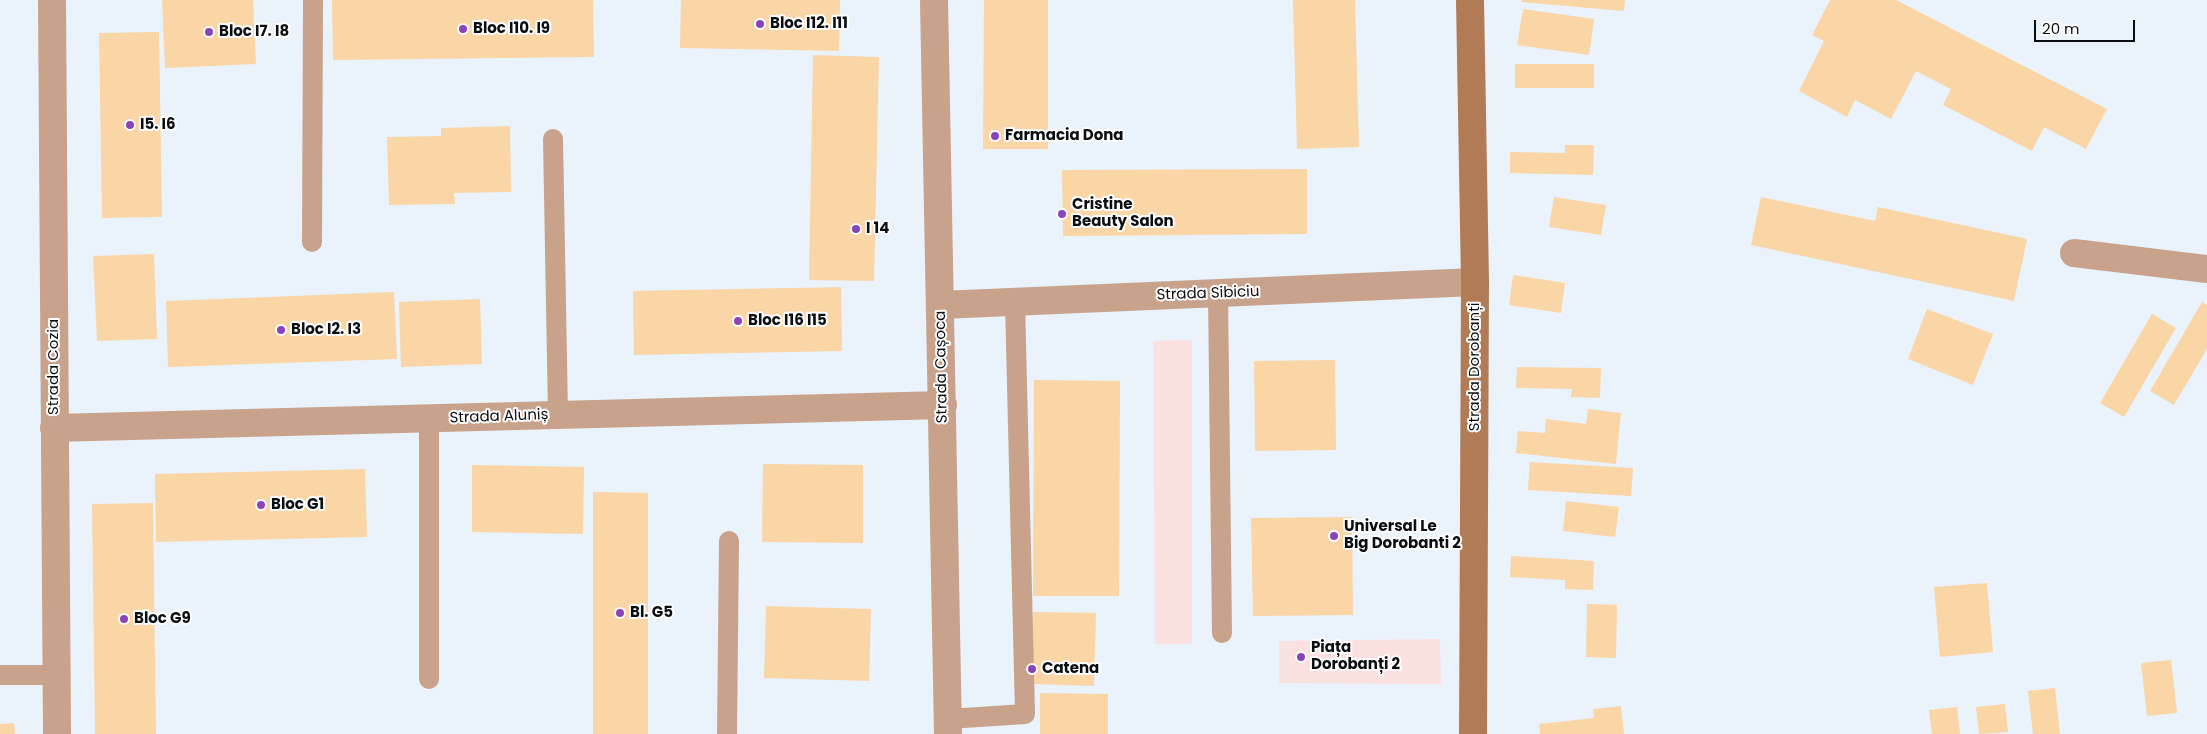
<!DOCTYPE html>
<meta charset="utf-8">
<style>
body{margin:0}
#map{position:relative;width:2207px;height:734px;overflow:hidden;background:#eaf2fc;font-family:Poppins,sans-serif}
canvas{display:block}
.scale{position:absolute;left:2034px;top:20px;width:101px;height:22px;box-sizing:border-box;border:2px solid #0b0e11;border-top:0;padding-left:6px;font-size:15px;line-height:18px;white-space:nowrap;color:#0b0e11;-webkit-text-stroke:4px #fefefe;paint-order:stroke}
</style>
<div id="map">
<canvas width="2207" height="734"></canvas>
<div class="scale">20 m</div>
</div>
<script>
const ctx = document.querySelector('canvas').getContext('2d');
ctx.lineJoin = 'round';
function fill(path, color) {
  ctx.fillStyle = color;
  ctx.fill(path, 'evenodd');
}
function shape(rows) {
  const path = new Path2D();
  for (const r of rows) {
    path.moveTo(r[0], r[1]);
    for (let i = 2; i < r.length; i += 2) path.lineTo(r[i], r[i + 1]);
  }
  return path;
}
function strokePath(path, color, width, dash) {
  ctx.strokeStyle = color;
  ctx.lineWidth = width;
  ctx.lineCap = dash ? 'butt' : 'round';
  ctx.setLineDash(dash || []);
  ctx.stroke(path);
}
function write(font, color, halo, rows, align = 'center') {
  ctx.font = font + ' Poppins,sans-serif';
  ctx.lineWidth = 4;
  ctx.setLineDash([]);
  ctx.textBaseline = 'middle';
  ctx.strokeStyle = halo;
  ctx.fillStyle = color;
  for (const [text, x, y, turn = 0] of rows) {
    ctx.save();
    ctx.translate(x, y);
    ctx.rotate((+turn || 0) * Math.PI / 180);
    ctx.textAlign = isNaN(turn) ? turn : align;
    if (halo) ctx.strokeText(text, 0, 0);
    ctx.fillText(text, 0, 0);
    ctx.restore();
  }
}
const commercial = shape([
 [1192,340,1192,644,1155,644,1153,341],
 [1440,639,1441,684,1279,683,1279,641]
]);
const building = shape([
 [162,0,253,0,256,64,165,68],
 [332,0,593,0,594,57,333,60],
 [681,0,840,0,839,51,680,48],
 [984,0,1048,0,1048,149,983,149],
 [1293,0,1355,0,1359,147,1297,149],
 [1522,0,1625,0,1624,11,1521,2],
 [1830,0,1896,0,2107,109,2086,149,2044,127,2032,151,1943,105,1951,89,1916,71,1891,119,1855,100,1847,117,1799,91,1824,41,1812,35],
 [1523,9,1594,19,1589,55,1517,45],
 [159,32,162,217,102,218,99,33],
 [813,55,879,57,874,281,809,280],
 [1515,64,1594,64,1594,88,1515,88],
 [510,126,511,192,454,193,455,204,389,205,387,137,441,136,441,128],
 [1565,145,1594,145,1593,175,1510,173,1510,152,1565,153],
 [1307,169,1307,234,1063,236,1062,170],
 [1554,197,1606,205,1601,235,1549,227],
 [1761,197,1875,221,1878,207,2027,239,2014,301,1751,245],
 [154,254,157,339,97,341,93,256],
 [1513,275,1565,283,1561,313,1509,305],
 [841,287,842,351,634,355,633,291],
 [394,292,397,359,168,367,166,301],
 [480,299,482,364,401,367,399,302],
 [2202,302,2207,305,2207,349,2174,405,2150,391],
 [1927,309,1993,334,1973,385,1908,359],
 [2152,314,2176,328,2124,417,2100,403],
 [1335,360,1336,450,1255,451,1254,361],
 [1517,367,1601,368,1600,398,1571,397,1572,389,1516,388],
 [1034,380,1120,381,1119,596,1033,596],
 [1588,409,1621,413,1616,464,1516,453,1518,431,1545,433,1546,419,1586,424],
 [1530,462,1633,468,1631,496,1528,490],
 [763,464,863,465,863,543,762,542],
 [472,465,584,467,583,534,472,532],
 [365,469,367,537,156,542,155,474],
 [593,492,648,493,648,734,593,734],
 [1566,501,1619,507,1615,537,1563,531],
 [153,503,156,734,95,734,92,504],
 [1352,517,1353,615,1253,616,1251,518],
 [1511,556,1594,561,1593,590,1565,589,1565,580,1510,577],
 [1987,583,1993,652,1940,657,1934,587],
 [1587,604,1617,605,1616,658,1586,657],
 [766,606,871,609,869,681,764,678],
 [1033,612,1096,613,1094,686,1031,684],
 [2171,660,2177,713,2147,716,2141,663],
 [2055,688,2060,734,2033,734,2028,691],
 [1040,693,1108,694,1108,734,1040,734],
 [2005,704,2008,732,1979,734,1976,707],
 [1621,706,1624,734,1540,734,1539,724,1594,718,1593,709],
 [1957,707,1960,734,1932,734,1929,710],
 [14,723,15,734,0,734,0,724]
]);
const service = shape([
 [553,139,558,415],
 [312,242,313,0],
 [1218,293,1222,633],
 [429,419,429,679],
 [0,675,56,675],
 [948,719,1025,714,1015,302],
 [727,734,729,541]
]);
const minor = shape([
 [52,0,57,734],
 [934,0,948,734],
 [2074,253,2207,269],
 [941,305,1475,282],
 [54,428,943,405]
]);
const secondary = shape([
 [1470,0,1475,282,1473,734]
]);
const markers = [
 [760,24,5,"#8944b8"],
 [463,29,5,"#8944b8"],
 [209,32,5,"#8944b8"],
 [130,125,5,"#8944b8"],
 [995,136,5,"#8944b8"],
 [1062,214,5,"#8944b8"],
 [856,229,5,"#8944b8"],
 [738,321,5,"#8944b8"],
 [281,330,5,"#8944b8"],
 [261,505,5,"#8944b8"],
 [1334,536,5,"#8944b8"],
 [620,613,5,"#8944b8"],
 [124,619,5,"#8944b8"],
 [1301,657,5,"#8944b8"],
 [1032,669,5,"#8944b8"]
];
const poiNames = [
 ["Bloc I12. I11",770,24],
 ["Bloc I10. I9",473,29],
 ["Bloc I7. I8",219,32],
 ["I5. I6",140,125],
 ["Farmacia Dona",1005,136],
 ["Cristine",1072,205],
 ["Beauty Salon",1072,222],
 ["I 14",866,229],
 ["Bloc I16 I15",748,321],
 ["Bloc I2. I3",291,330],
 ["Bloc G1",271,505],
 ["Universal Le",1344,527],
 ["Big Dorobanti 2",1344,544],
 ["Bl. G5",630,613],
 ["Bloc G9",134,619],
 ["Piața",1311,648],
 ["Dorobanți 2",1311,665],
 ["Catena",1042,669]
];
const streetNames = [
 ["Strada Sibiciu",1208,294,-2],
 ["Strada Cozia",54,367,-90],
 ["Strada Cașoca",942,367,-91],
 ["Strada Dorobanți",1475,367,-90],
 ["Strada Aluniș",499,417,-2]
];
fill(commercial, '#fbe0e0');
fill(building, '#fad5a5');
strokePath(service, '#c8a28a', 20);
strokePath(minor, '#c8a28a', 28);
strokePath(secondary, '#b17b56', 28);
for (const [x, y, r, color] of markers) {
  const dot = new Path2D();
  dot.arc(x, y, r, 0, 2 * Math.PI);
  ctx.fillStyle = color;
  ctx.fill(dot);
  strokePath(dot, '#fefefe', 2);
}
write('bold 15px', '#0b0e11', '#fefefe', poiNames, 'left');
write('15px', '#0b0e11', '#fefefe', streetNames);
</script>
